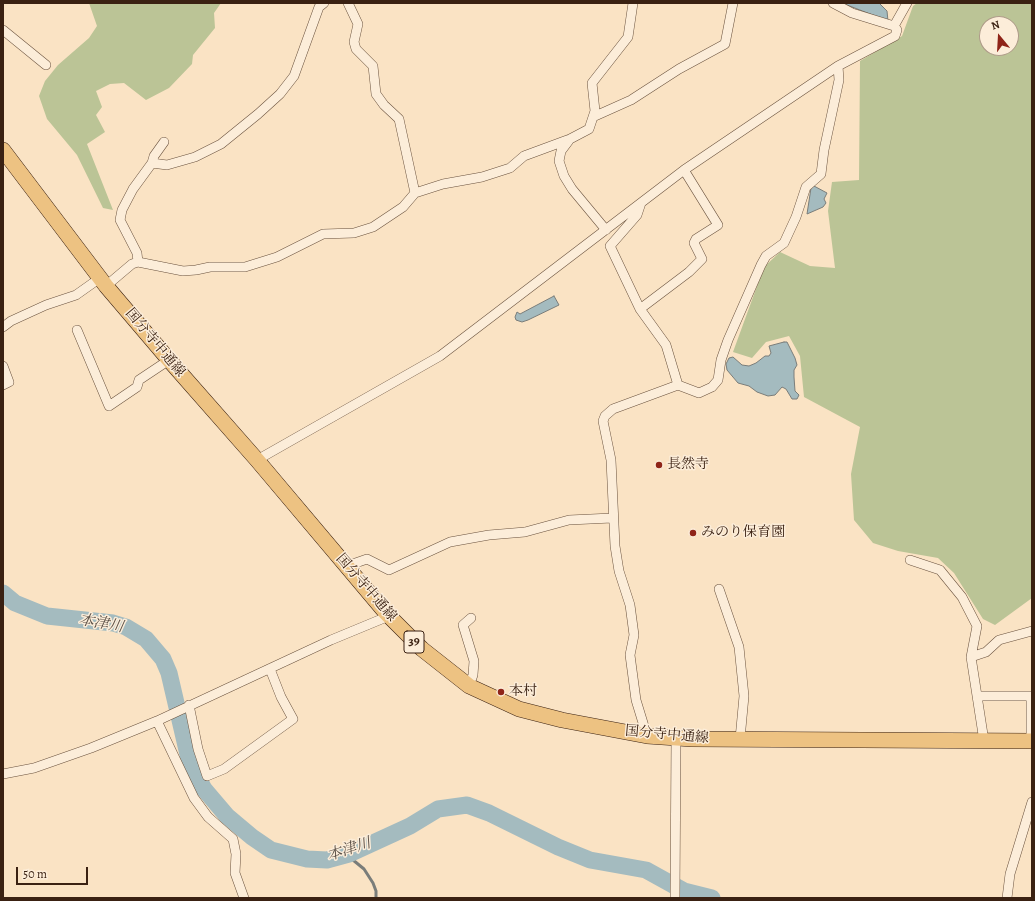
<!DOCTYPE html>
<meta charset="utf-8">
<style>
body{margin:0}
#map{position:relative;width:1035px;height:901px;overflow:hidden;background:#fae3c4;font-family:Alegreya,serif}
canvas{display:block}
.frame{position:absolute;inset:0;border:4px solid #3a2112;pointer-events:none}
.north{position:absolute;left:979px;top:16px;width:40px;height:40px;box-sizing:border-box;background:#fcedd9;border:1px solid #ae9b89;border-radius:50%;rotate:342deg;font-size:11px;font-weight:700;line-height:16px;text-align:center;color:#3a2112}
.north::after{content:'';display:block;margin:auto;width:14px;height:18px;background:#8f2418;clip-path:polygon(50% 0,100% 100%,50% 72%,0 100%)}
.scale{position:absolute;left:16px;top:867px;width:72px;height:18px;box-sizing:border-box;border:2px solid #3a2112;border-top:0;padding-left:5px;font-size:12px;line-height:14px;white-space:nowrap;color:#3a2112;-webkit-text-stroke:3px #fcedd9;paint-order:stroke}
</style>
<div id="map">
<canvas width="1035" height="901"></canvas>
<div class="frame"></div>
<div class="north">N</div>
<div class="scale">50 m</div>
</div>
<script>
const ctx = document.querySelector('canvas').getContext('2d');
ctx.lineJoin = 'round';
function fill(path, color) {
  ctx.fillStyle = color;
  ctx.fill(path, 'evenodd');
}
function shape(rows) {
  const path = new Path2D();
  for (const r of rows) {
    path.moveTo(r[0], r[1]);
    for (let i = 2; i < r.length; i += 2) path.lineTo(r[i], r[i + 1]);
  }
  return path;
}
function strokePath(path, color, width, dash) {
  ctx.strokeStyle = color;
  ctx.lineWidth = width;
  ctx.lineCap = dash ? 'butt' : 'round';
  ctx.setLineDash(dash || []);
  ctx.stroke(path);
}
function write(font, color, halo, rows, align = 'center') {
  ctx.font = font + ' Alegreya,"Noto Serif JP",serif';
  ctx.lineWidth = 3;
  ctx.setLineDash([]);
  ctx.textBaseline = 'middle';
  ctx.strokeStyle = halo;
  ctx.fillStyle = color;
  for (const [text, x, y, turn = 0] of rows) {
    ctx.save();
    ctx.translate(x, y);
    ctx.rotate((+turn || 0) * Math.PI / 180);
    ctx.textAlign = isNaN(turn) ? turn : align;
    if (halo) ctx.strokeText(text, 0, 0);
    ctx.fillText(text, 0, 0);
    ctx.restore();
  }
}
const green = shape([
 [89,3,221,3,214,13,215,28,193,55,192,64,169,88,146,100,124,83,110,84,96,91,102,107,96,115,105,132,87,144,113,210,103,208,77,155,47,119,39,96,45,81,58,65,89,38,97,26],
 [917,3,1032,3,1032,598,995,625,983,619,954,573,938,558,898,551,873,543,854,520,851,474,860,427,804,397,800,356,789,336,766,342,752,358,733,352,764,267,780,252,810,266,835,268,828,211,832,182,859,180,860,61,902,36,913,6],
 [987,24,1011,24,1011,48,987,48]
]);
const water = shape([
 [842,3,879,3,887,11,888,21,842,3],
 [814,186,827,193,824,199,826,203,823,207,807,214,811,188,814,186],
 [554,296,559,305,528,320,522,322,516,320,515,317,517,312,520,314,554,296],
 [784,342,787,342,795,358,797,365,794,370,794,377,795,391,799,395,797,399,792,399,786,389,782,387,775,395,768,396,757,392,749,386,738,383,727,370,726,364,729,358,733,357,742,365,749,366,756,363,765,356,769,356,771,353,769,346,784,342]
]);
const stream = shape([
 [349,854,353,860,364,869,373,883,376,891,376,898]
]);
const river = shape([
 [3,593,15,603,47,616,113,623,126,627,146,639,163,659,169,673,190,763,204,789,227,816,252,837,271,850,307,859,327,860,349,854,410,826,438,809,467,805,489,813,558,847,590,860,646,870,684,891,712,898]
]);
const street = shape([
 [833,3,852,13,894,26],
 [3,30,46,65],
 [593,117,631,100,679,69,725,44,733,3],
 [570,139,561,151,559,161,564,176,572,189,606,230],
 [164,142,154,156,152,163,167,165,195,157,221,144,258,114,280,94,294,76,319,7,324,3],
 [415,193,443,184,482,177,510,168,524,156,570,139,589,129,595,111,592,83,628,37,633,3],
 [641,203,637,215,610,246,640,309,666,345,678,385,613,409,605,416,603,421,611,460,615,546,619,571,630,605,634,635,630,655,636,700,647,736],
 [138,262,137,253,120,220,122,210,133,189,152,163],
 [106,286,132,264,138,262,183,271,196,270,210,267,245,267,277,257,323,234,354,233,373,227,403,207,415,193,399,119,384,105,376,94,373,66,356,49,354,42,358,24,348,3],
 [640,309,689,272,702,259,694,243,696,239,718,225,684,170],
 [3,327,11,321,46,305,76,295,100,278],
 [77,330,109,406,137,387,139,380,169,360],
 [3,366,9,382,3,385],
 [678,385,699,393,712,387,718,380,721,360,728,340,761,265,766,256,784,243,796,217,806,187,821,174,824,150,839,80,838,66],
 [257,460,440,356,684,170,838,66,895,36,897,30,894,26,907,3],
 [910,560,940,570,962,597,977,626,971,657,984,741],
 [347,566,367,559,389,570,450,542,489,535,525,532,569,520,612,518],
 [719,589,739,647,744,696,740,739],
 [971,657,986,652,999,640,1032,631],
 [469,686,473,675,474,661,463,625,471,618],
 [977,696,1031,696,1031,741],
 [189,705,198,749,207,776,224,769,293,719,281,697,270,669],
 [157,721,194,798,208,817,233,839,236,854,235,873,244,898],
 [3,774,34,768,91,748,157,721,331,640,389,616],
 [675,898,676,738],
 [1007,898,1010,874,1032,802]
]);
const primary = shape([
 [3,150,106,286,169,360,257,460,386,613,422,649,469,686,519,709,562,720,647,736,692,739,1032,741]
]);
const markers = [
 [659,465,4,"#8f2418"],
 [693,533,4,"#8f2418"],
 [501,692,4,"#8f2418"]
];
const shields = [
 [414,642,20]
];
const shieldNames = [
 ["39",414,642]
];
const streetNames = [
 ["国分寺中通線",155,343,50],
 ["国分寺中通線",366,588,49],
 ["国分寺中通線",667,735,5]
];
const poiNames = [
 ["長然寺",667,465],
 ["みのり保育園",701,533],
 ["本村",509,692]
];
const waterNames = [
 ["本津川",101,624,10],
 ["本津川",349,850,-18]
];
fill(green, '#bbc496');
fill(water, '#a4bbbf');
strokePath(water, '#7a7d7a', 1);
strokePath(stream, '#7a7d7a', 3);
strokePath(river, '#a4bbbf', 17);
strokePath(street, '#6a523e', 10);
strokePath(primary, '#3a2112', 16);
strokePath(street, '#fcedd9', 9);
strokePath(primary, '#edc282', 15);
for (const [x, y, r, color] of markers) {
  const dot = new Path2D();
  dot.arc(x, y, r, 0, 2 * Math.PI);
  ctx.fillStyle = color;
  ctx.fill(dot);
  strokePath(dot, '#fcedd9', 1.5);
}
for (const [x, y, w] of shields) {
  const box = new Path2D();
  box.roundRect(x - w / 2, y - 11, w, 22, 3);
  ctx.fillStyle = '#fcedd9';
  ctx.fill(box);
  strokePath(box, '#3a2112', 1);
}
write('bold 13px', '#3a2112', null, shieldNames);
write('14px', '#3a2112', '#fcedd9', streetNames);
write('14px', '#3a2112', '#fcedd9', poiNames, 'left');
write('italic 15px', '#5a4f46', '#fcedd9', waterNames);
</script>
